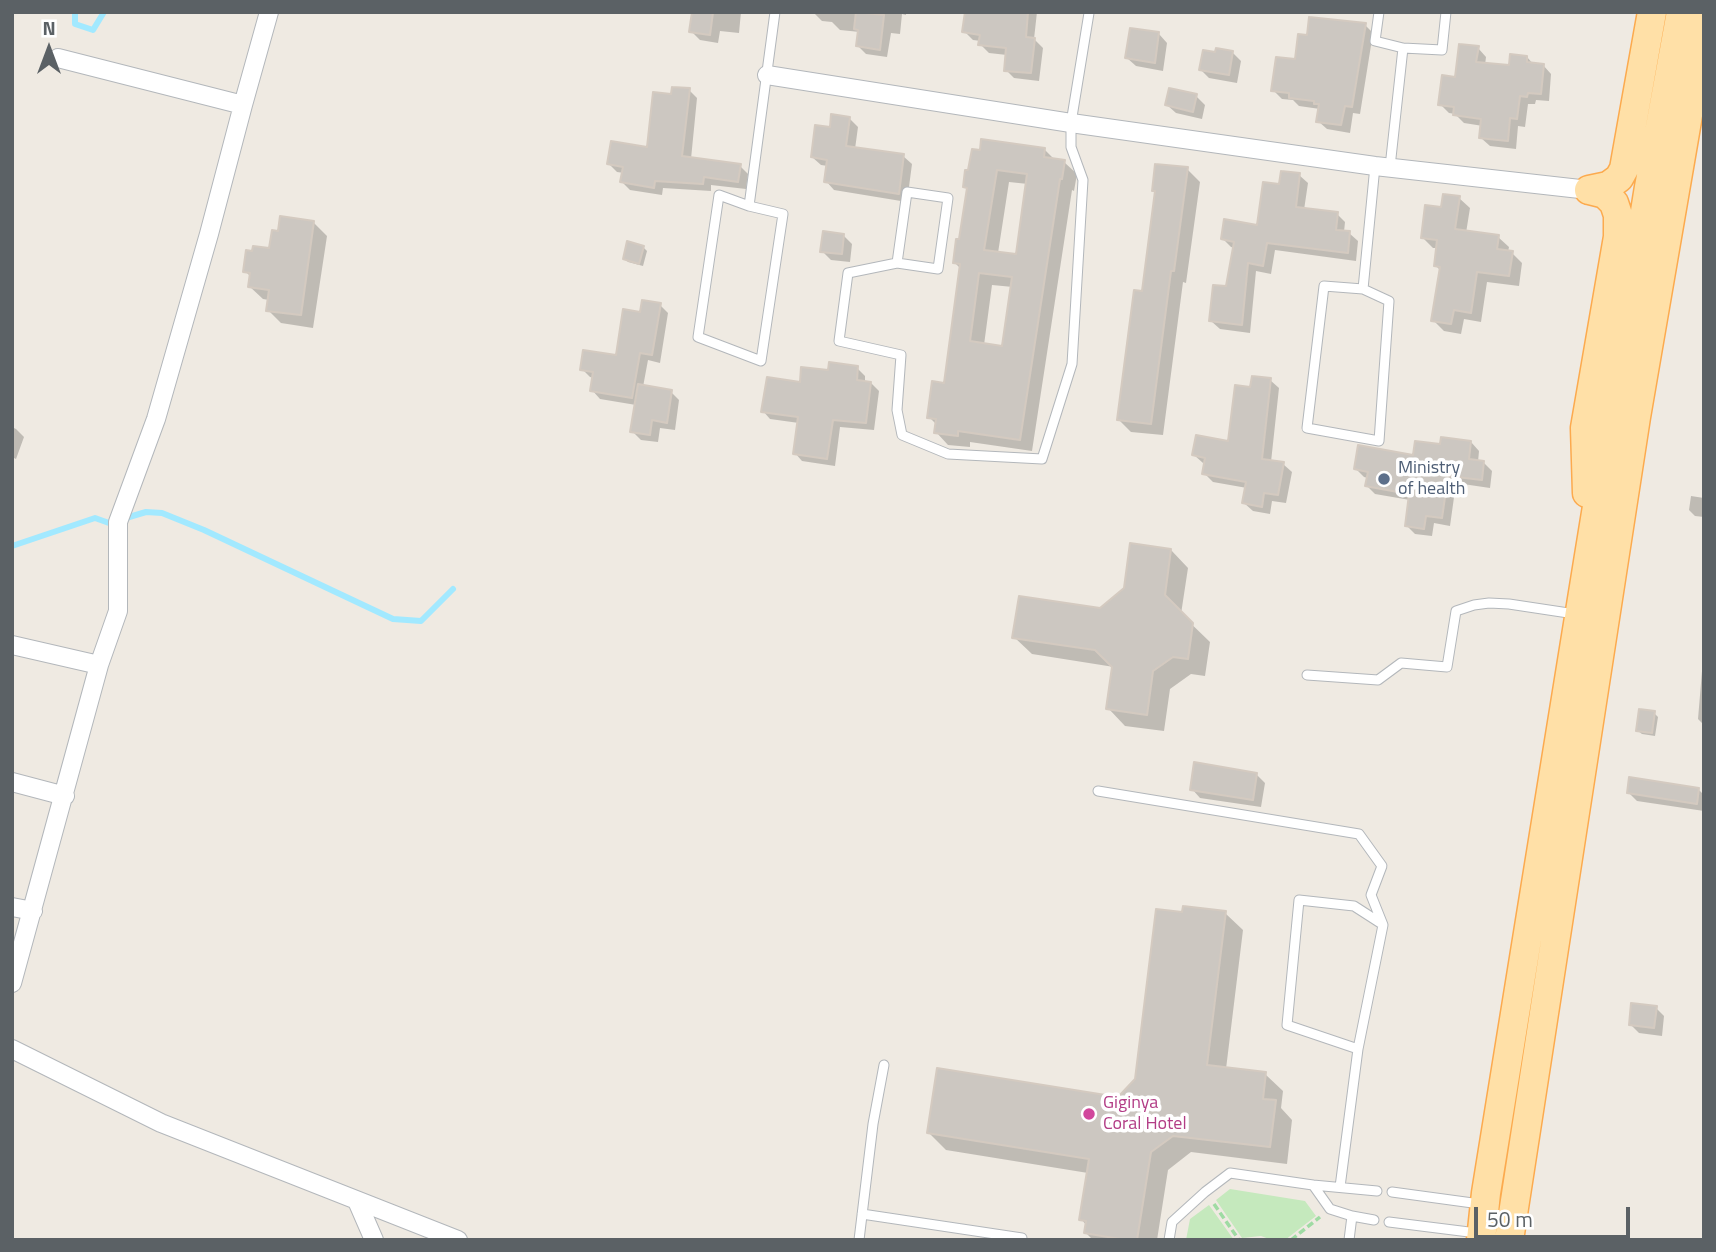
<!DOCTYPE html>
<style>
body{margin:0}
#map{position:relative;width:1716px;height:1252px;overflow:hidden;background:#efeae2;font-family:"Titillium Web",sans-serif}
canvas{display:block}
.frame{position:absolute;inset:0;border:14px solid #5b6165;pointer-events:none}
.north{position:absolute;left:14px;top:14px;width:70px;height:70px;-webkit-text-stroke:5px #fff;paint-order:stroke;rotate:0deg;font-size:19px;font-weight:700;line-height:28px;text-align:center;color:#5b6165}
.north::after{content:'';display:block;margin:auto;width:24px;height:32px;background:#5b6165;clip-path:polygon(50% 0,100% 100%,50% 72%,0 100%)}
.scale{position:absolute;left:1474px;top:1207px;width:156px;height:32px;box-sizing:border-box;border:4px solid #5b6165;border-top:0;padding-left:9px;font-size:21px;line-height:24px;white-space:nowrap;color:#5b6165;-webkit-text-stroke:5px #fff;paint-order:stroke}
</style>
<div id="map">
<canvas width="1716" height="1252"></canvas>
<div class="frame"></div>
<div class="north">N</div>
<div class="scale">50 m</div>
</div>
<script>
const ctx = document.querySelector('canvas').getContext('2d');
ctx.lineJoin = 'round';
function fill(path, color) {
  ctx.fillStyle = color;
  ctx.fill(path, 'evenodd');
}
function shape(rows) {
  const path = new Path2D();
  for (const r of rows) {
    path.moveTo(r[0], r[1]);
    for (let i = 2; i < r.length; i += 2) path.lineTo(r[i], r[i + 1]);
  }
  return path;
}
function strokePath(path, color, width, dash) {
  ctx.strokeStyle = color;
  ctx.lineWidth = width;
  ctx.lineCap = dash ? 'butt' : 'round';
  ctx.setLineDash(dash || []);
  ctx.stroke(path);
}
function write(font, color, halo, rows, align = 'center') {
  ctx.font = font + ' "Titillium Web",sans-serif';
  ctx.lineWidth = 7;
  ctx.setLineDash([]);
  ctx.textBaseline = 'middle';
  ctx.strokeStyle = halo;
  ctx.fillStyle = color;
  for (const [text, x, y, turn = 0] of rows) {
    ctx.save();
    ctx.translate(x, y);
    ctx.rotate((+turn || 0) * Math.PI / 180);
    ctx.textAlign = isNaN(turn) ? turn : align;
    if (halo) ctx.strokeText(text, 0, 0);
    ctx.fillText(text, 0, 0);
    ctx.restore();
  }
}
const green = shape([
 [1230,1189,1305,1201,1316,1216,1285,1240,1272,1240,1261,1236,1242,1238,1216,1200],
 [1209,1205,1234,1240,1186,1240,1190,1219]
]);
const shadow = shape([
 [694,12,741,12,739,33,720,31,718,43,700,40,691,31],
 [813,12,906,12,906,15,902,14,900,34,891,33,887,57,866,54,858,46,860,32,840,30,832,22,822,21],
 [967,12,1037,12,1034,39,1043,48,1039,81,1014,78,1006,70,1007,55,989,53,980,44,981,41,973,40,964,31],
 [1365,25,1373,33,1360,114,1353,113,1350,133,1327,129,1318,121,1320,109,1299,106,1293,100,1282,99,1273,90,1297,61,1309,37],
 [1159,34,1167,43,1163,71,1136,66,1127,58],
 [1478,48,1486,57,1485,65,1511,67,1527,57,1534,65,1543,65,1551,74,1549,101,1536,100,1535,104,1528,104,1525,127,1518,126,1516,149,1490,146,1481,138,1483,126,1464,123,1455,114,1449,113,1440,104],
 [1232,52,1241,61,1237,83,1209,78,1200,69],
 [689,90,697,98,691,159,740,166,748,174,746,189,711,185,711,191,663,188,662,195,630,190,622,182,624,173,617,172,609,164,649,149,673,96],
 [1196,96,1205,105,1202,119,1176,113,1167,105],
 [849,118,858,127,855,149,903,156,912,164,907,202,834,190,826,181,828,166,821,165,812,157,831,129],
 [1044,149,1055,160,1064,162,1077,174,1074,191,1072,190,1032,451,970,442,970,447,948,445,936,432,937,425,929,417,946,385,961,269,954,262,961,241,969,190,965,186,967,172],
 [1009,182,1028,184,1017,256,998,253],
 [992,285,1013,287,1004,348,984,345],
 [1187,169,1200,182,1186,283,1183,282,1163,435,1131,432,1118,419,1143,293],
 [1299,175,1308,183,1304,210,1337,214,1345,222,1344,232,1349,233,1358,241,1356,261,1275,250,1271,274,1256,271,1250,333,1220,329,1211,321,1227,288,1234,248,1231,247,1223,239,1259,227,1280,186],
 [1459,198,1470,208,1466,233,1498,237,1509,247,1508,252,1512,253,1522,263,1519,286,1487,282,1481,322,1464,319,1461,334,1444,331,1433,320,1441,271,1436,266,1438,248,1433,248,1422,237,1442,209],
 [314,223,327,236,313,328,281,323,268,310,269,300,263,299,249,286,251,277,245,271,270,250],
 [843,235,852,244,850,262,831,260,822,251],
 [643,247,647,251,643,266,628,262,625,259],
 [660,305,668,313,660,363,648,360,643,387,671,392,679,400,675,430,660,428,658,442,641,440,632,431,636,405,600,399,592,390,594,378,590,377,582,369,617,357,642,314],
 [857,368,865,376,865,382,871,383,879,391,874,430,840,427,835,466,802,461,795,453,799,423,770,419,763,411,802,384,829,372],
 [1270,380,1279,388,1271,462,1283,464,1292,472,1286,503,1272,501,1270,514,1253,511,1244,503,1247,488,1213,482,1204,473,1206,464,1203,463,1194,455,1229,443,1252,389],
 [12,427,16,429,24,437,16,459,12,457],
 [1471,442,1479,451,1478,462,1484,463,1492,471,1490,488,1456,483,1450,526,1434,523,1432,536,1415,534,1407,526,1410,500,1375,494,1367,486,1368,478,1364,477,1356,469,1415,457,1442,446],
 [1691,496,1704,498,1704,517,1695,516,1689,510],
 [1171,550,1188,568,1181,614,1210,642,1205,676,1191,674,1170,689,1164,731,1125,726,1108,708,1114,667,1032,654,1014,637,1101,610],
 [1703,659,1704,659,1704,725,1698,719],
 [1654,713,1658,717,1655,736,1642,734,1638,731],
 [1256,774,1265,783,1261,807,1200,798,1192,789],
 [1698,789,1704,795,1704,811,1637,801,1628,792],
 [1225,913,1243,930,1226,1069,1265,1074,1283,1091,1281,1108,1292,1120,1287,1164,1191,1152,1168,1170,1157,1240,1093,1240,1086,1233,1087,1226,1081,1219,1088,1173,946,1150,929,1133,1119,1099,1137,1080,1183,914],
 [1656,1008,1664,1016,1662,1036,1639,1033,1631,1025]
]);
const stream = shape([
 [75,12,75,24,93,30,104,12],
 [12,546,95,518,109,523,146,512,162,513,204,530,393,619,421,621,453,589]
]);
const building = shape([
 [692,12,713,12,710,35,689,32,692,12],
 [856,12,884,15,880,50,856,46,858,30,854,29,856,12],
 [965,12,1028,12,1026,37,1035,38,1031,73,1004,71,1006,48,978,45,980,35,962,32,965,12],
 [1309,17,1366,23,1352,107,1345,106,1341,125,1316,122,1319,104,1314,104,1314,101,1289,98,1289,93,1271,91,1276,57,1295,59,1298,34,1307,35,1309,17],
 [1130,28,1159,32,1155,63,1125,58,1130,28],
 [1459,44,1479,46,1476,62,1509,65,1510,54,1527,56,1527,62,1544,64,1541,94,1528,93,1527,97,1520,96,1517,119,1510,118,1508,141,1479,138,1481,119,1453,115,1454,107,1438,105,1442,75,1455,77,1459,44],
 [1216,48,1233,51,1229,75,1199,70,1203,50,1215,52,1216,48],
 [672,87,690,88,682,156,741,164,738,182,704,177,703,184,655,181,654,188,620,182,623,167,607,164,611,141,647,147,653,92,671,94,672,87],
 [1169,88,1197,94,1193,112,1165,105,1169,88],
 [831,114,850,117,846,146,904,154,899,194,824,182,827,160,811,157,815,125,830,127,831,114],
 [981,139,1045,148,1044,157,1065,160,1062,179,1060,179,1020,440,958,431,958,436,934,433,936,419,927,418,932,381,944,383,960,264,953,263,956,239,959,239,967,188,963,187,965,170,968,170,972,149,980,150,981,139],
 [997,170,1027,174,1016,254,984,250,997,170],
 [979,273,1012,277,1002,346,970,341,979,273],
 [1155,164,1188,167,1174,271,1171,271,1151,424,1117,420,1134,290,1142,291,1155,191,1152,191,1155,164],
 [1281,171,1300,173,1296,207,1338,212,1336,230,1350,231,1348,253,1267,243,1263,266,1248,263,1242,325,1209,321,1213,285,1226,286,1234,242,1221,239,1224,219,1257,225,1263,182,1279,184,1281,171],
 [1443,194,1460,196,1455,229,1499,235,1497,249,1513,251,1509,276,1477,272,1471,313,1454,310,1451,324,1431,321,1440,267,1434,266,1437,240,1421,238,1425,205,1441,207,1443,194],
 [280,216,314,221,301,315,266,311,269,290,248,287,250,273,243,272,246,250,252,251,253,246,269,248,272,230,278,231,280,216],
 [823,231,844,234,842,254,820,252,823,231],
 [627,241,644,246,639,264,623,259,627,241],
 [642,300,661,303,652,355,640,353,632,398,590,391,593,372,580,370,583,350,616,355,623,309,640,312,642,300],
 [829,362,858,366,857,380,871,382,866,423,833,420,827,459,793,454,798,417,761,412,767,377,800,382,801,367,828,370,829,362],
 [1252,376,1271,378,1262,459,1284,462,1278,495,1264,493,1262,507,1242,503,1246,482,1202,474,1205,458,1192,455,1196,435,1228,441,1235,385,1250,387,1252,376],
 [638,384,672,390,667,423,652,420,650,435,630,432,638,384],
 [1441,437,1471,441,1469,459,1484,461,1482,480,1448,476,1442,518,1426,516,1424,529,1405,526,1409,494,1365,486,1368,472,1354,469,1358,445,1413,455,1415,441,1440,444,1441,437],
 [1130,543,1171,549,1165,595,1193,623,1188,659,1173,657,1153,671,1147,715,1106,709,1112,667,1095,650,1012,638,1019,596,1100,608,1124,588,1130,543],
 [1639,709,1655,711,1652,733,1636,731,1639,709],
 [1194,762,1257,773,1253,800,1190,790,1194,762],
 [1629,777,1699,788,1697,804,1627,793,1629,777],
 [1183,906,1226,911,1207,1065,1266,1072,1263,1099,1276,1100,1270,1147,1173,1136,1151,1152,1137,1240,1126,1240,1084,1233,1086,1221,1079,1220,1089,1159,927,1133,937,1068,1118,1097,1135,1079,1156,909,1182,912,1183,906],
 [1631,1003,1657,1006,1654,1028,1629,1025,1631,1003]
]);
const path = shape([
 [1214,1204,1239,1240],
 [1291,1240,1320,1217]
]);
const lane = shape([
 [1379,12,1375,41,1403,48,1442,50,1446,12],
 [1390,167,1403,48],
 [749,206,719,195,698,337,761,361,783,214,749,206,775,12],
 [897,263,907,192,948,198,938,269,897,263,848,273,839,341,901,355,897,410,902,435,948,454,1042,459,1072,364,1083,180,1071,147,1071,123,1089,13],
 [1363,289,1324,286,1307,428,1379,441,1389,301,1363,289,1375,166],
 [1307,675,1378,680,1401,663,1447,667,1456,611,1474,605,1489,603,1509,604,1575,614],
 [1098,791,1359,834,1382,866,1371,895,1383,925,1358,1049,1340,1187],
 [1358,1049,1287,1025,1299,900,1354,906,1382,924],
 [1313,1185,1377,1191],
 [1392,1192,1480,1204],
 [862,1214,1022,1238],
 [1352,1216,1374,1220],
 [1389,1222,1477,1233],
 [859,1240,873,1124,884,1065],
 [1169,1240,1172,1222,1205,1192,1230,1173,1313,1185,1330,1209,1352,1216,1349,1240]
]);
const street = shape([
 [58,58,243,105],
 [767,75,1071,123,1375,166,1589,190],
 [12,645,99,665],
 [12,782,65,796],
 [12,907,33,911],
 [12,983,99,665,118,611,118,522,156,419,209,234,243,105,269,12],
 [12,1049,161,1123,458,1240],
 [357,1201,374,1240]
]);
const primary = shape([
 [1589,190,1608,186,1619,178,1624,169,1652,12],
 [1587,493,1585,428,1618,237,1618,215,1614,203,1605,194,1589,190],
 [1481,1240,1486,1193,1588,562,1649,187,1681,12],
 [1509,1240,1636,417,1704,22]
]);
const markers = [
 [1384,479,7,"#5c6f8a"],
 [1089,1114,7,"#d1479c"]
];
const serviceNames = [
 ["Ministry",1398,469],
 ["of health",1398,490]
];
const hotelNames = [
 ["Giginya",1103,1104],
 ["Coral Hotel",1103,1125]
];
fill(green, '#c5e9bd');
fill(shadow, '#0003');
strokePath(stream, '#a2e9ff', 6);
fill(building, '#ccc7c1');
strokePath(building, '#d4cac0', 2);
strokePath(lane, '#b3b7bb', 11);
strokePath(street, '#b3b7bb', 20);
strokePath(primary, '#fcaa4e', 31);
strokePath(path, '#9fdba3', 3.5, [7, 3.5]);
strokePath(lane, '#fff', 9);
strokePath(street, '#fff', 18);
strokePath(primary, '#ffe0a7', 28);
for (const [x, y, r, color] of markers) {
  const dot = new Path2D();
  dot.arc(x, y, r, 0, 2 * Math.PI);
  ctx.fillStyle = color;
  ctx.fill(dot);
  strokePath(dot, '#fff', 2.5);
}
write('18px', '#4e5e75', '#fff', serviceNames, 'left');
write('18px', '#b23c85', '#fff', hotelNames, 'left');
</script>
